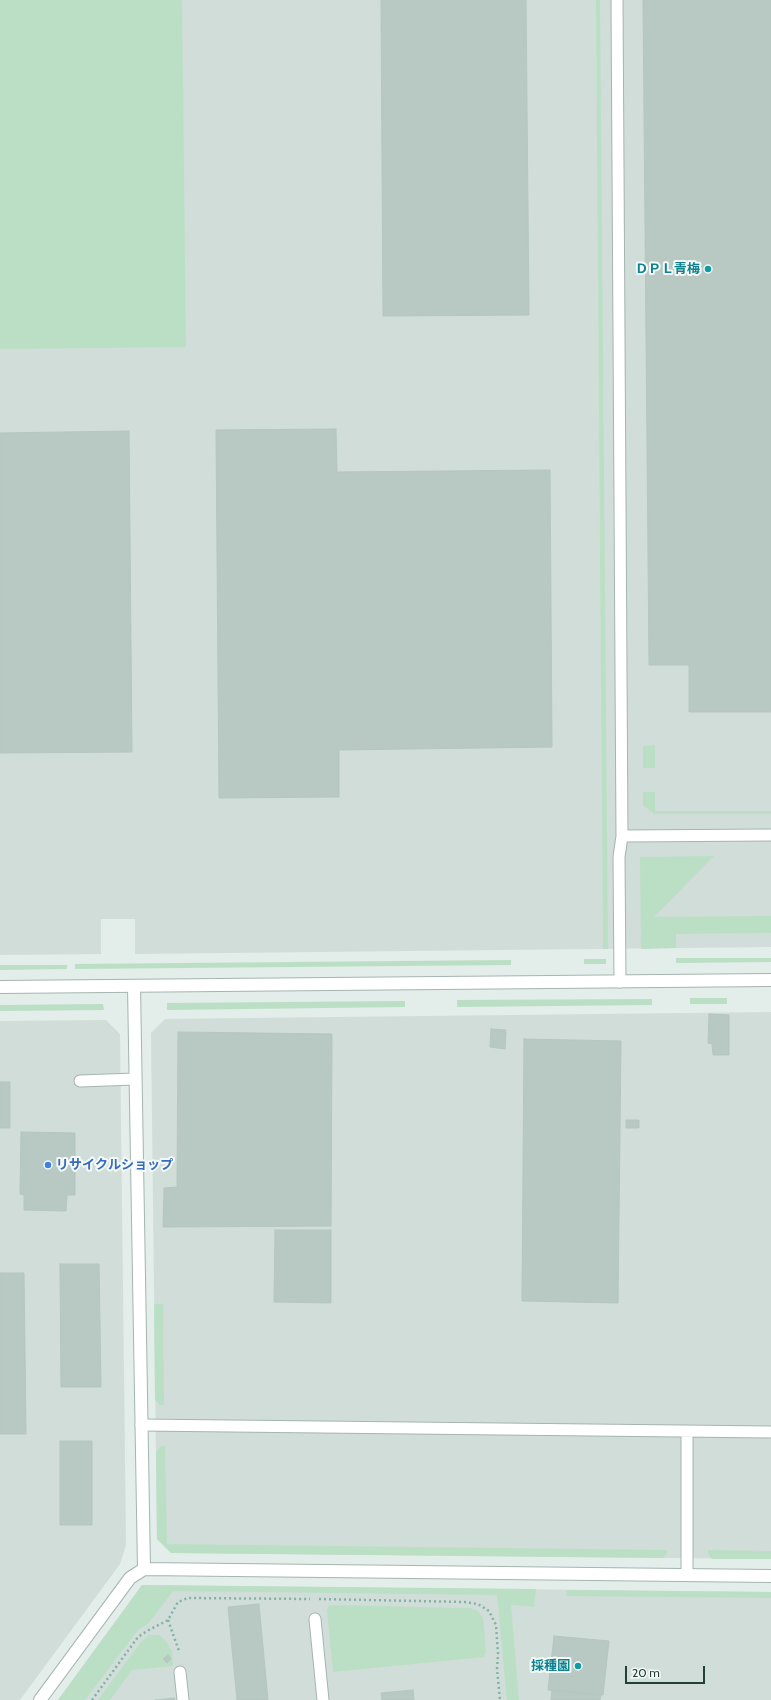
<!DOCTYPE html>
<meta charset="utf-8">
<style>
body{margin:0}
#map{position:relative;width:771px;height:1700px;overflow:hidden;background:#e3ede9;font-family:Cabin,sans-serif}
canvas{display:block}
.scale{position:absolute;left:625px;top:1666px;width:80px;height:18px;box-sizing:border-box;border:2px solid #223f38;border-top:0;padding-left:5px;font-size:12px;line-height:14px;white-space:nowrap;color:#223f38;-webkit-text-stroke:3px #f4f9f7;paint-order:stroke}
</style>
<div id="map">
<canvas width="771" height="1700"></canvas>
<div class="scale">20 m</div>
</div>
<script>
const ctx = document.querySelector('canvas').getContext('2d');
ctx.lineJoin = 'round';
function fill(path, color) {
  ctx.fillStyle = color;
  ctx.fill(path, 'evenodd');
}
function shape(rows) {
  const path = new Path2D();
  for (const r of rows) {
    path.moveTo(r[0], r[1]);
    for (let i = 2; i < r.length; i += 2) path.lineTo(r[i], r[i + 1]);
  }
  return path;
}
function strokePath(path, color, width, dash) {
  ctx.strokeStyle = color;
  ctx.lineWidth = width;
  ctx.lineCap = dash ? 'butt' : 'round';
  ctx.setLineDash(dash || []);
  ctx.stroke(path);
}
function write(font, color, halo, rows, align = 'center') {
  ctx.font = font + ' Cabin,"Noto Sans JP",sans-serif';
  ctx.lineWidth = 4;
  ctx.setLineDash([]);
  ctx.textBaseline = 'middle';
  ctx.strokeStyle = halo;
  ctx.fillStyle = color;
  for (const [text, x, y, turn = 0] of rows) {
    ctx.save();
    ctx.translate(x, y);
    ctx.rotate((+turn || 0) * Math.PI / 180);
    ctx.textAlign = isNaN(turn) ? turn : align;
    if (halo) ctx.strokeText(text, 0, 0);
    ctx.fillText(text, 0, 0);
    ctx.restore();
  }
}
const built = shape([
 [0,0,771,0,771,947,135,954,135,919,101,919,101,954,0,955],
 [771,1012,771,1559,171,1553,157,1539,151,1033,165,1019],
 [106,1020,120,1034,126,1545,120,1564,20,1700,0,1700,0,1021],
 [142,1585,771,1592,771,1700,58,1700]
]);
const green = shape([
 [0,0,182,0,186,347,0,349],
 [596,0,600,0,608,949,603,949],
 [655,745,655,768,643,768,643,746],
 [643,792,655,792,655,811,771,811,771,814,654,814,643,805],
 [714,856,654,917,771,916,771,933,676,934,676,948,641,949,640,857],
 [676,958,771,958,771,962,676,963],
 [584,959,606,959,606,964,584,964],
 [511,960,511,965,75,969,75,964],
 [0,965,67,965,67,969,0,970],
 [690,998,727,998,727,1004,690,1004],
 [652,999,652,1005,457,1007,457,1000],
 [405,1001,405,1007,167,1010,167,1003],
 [103,1004,104,1010,0,1011,0,1005],
 [154,1304,163,1304,164,1405,160,1405,155,1400],
 [161,1446,165,1446,167,1544,667,1550,667,1553,663,1558,171,1553,157,1539,156,1452],
 [708,1550,771,1551,771,1559,712,1559,708,1553],
 [142,1585,536,1589,534,1607,511,1605,519,1700,507,1700,497,1595,173,1591,148,1624,138,1630,85,1700,58,1700],
 [567,1590,771,1592,771,1598,566,1596],
 [329,1605,470,1608,478,1611,483,1618,486,1652,484,1657,333,1672,327,1610],
 [149,1635,159,1635,166,1641,172,1652,173,1666,132,1670,110,1700,98,1700,141,1642]
]);
const building = shape([
 [381,0,526,0,529,315,383,316,381,0],
 [643,0,771,0,771,712,689,712,689,665,649,665,643,0],
 [336,429,337,472,550,470,552,747,339,750,339,797,219,798,216,430,336,429],
 [129,431,132,752,0,753,0,433,129,431],
 [709,1014,729,1015,729,1055,713,1055,712,1044,708,1043,709,1014],
 [491,1029,506,1030,505,1049,490,1047,491,1029],
 [178,1032,332,1034,331,1226,163,1227,164,1188,177,1187,178,1032],
 [524,1039,621,1041,618,1303,522,1301,524,1039],
 [0,1082,10,1082,10,1128,0,1128,0,1082],
 [626,1120,639,1120,639,1128,626,1128,626,1120],
 [21,1132,75,1133,75,1195,67,1195,66,1211,24,1210,24,1195,20,1194,21,1132],
 [275,1230,331,1230,331,1303,274,1302,275,1230],
 [60,1264,99,1264,101,1387,61,1387,60,1264],
 [0,1273,24,1273,26,1434,0,1434,0,1273],
 [60,1441,92,1441,92,1525,60,1525,60,1441],
 [259,1604,268,1700,237,1700,228,1607,259,1604],
 [554,1636,609,1641,603,1695,548,1690,554,1636],
 [168,1655,171,1659,167,1663,163,1659,168,1655],
 [413,1690,414,1700,382,1700,381,1693,413,1690],
 [552,1690,601,1695,600,1700,551,1700,552,1690],
 [174,1698,175,1700,155,1700,174,1698]
]);
const path = shape([
 [319,1599,465,1602,478,1604,489,1611,496,1625,498,1654,497,1669,500,1700],
 [168,1620,179,1651],
 [92,1700,138,1637,147,1631,168,1620,178,1602,188,1598,310,1599]
]);
const service = shape([
 [617,0,622,836,619,857,620,982],
 [622,836,771,835],
 [80,1081,135,1079],
 [141,1425,771,1432],
 [687,1575,687,1431],
 [315,1619,323,1700],
 [180,1672,183,1700]
]);
const minor = shape([
 [134,986,144,1569],
 [40,1700,130,1578,144,1569,771,1576]
]);
const tertiary = shape([
 [0,987,771,980]
]);
const markers = [
 [708,269,4,"#0f9aa8"],
 [48,1165,4,"#3f7fe0"],
 [578,1666,4,"#0f9aa8"]
];
const cultureNames = [
 ["ＤＰＬ青梅",700,269],
 ["採種園",570,1666]
];
const shopNames = [
 ["リサイクルショップ",56,1165]
];
fill(built, '#d1ddd8');
fill(green, '#bbdfc5');
fill(building, '#b8c8c2');
strokePath(building, '#b5c7c0', 1);
strokePath(service, '#a5b5b0', 13);
strokePath(minor, '#a5b5b0', 14);
strokePath(tertiary, '#a5b5b0', 14);
strokePath(path, '#82b2a3', 2.5, [2, 3]);
strokePath(service, '#fff', 11);
strokePath(minor, '#fff', 12);
strokePath(tertiary, '#fff', 12);
for (const [x, y, r, color] of markers) {
  const dot = new Path2D();
  dot.arc(x, y, r, 0, 2 * Math.PI);
  ctx.fillStyle = color;
  ctx.fill(dot);
  strokePath(dot, '#f4f9f7', 1.5);
}
write('bold 13px', '#0d838f', '#f4f9f7', cultureNames, 'right');
write('bold 13px', '#366cbe', '#f4f9f7', shopNames, 'left');
</script>
